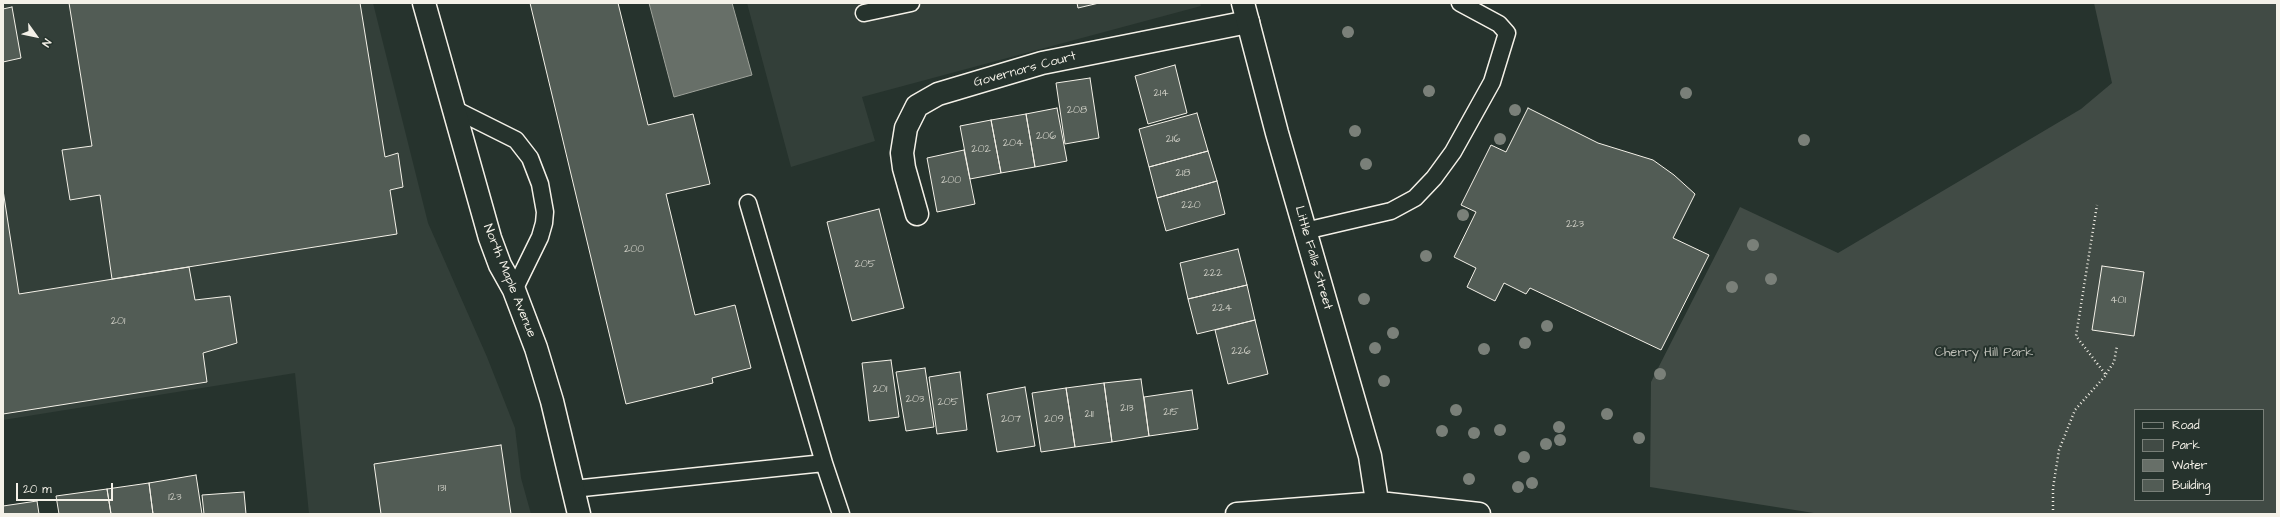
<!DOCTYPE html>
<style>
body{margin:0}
#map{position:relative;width:2280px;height:517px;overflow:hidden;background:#26332d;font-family:"Architects Daughter",sans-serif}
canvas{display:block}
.frame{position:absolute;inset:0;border:4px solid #f4f1e8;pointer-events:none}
.legend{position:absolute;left:2134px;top:409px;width:130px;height:92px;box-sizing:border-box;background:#26332d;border:1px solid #787f78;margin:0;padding:5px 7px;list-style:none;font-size:12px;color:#f4f1e8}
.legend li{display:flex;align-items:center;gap:8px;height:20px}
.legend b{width:20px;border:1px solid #787f78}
.north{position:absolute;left:16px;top:16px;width:40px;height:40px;-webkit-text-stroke:3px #26332d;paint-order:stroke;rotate:123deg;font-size:11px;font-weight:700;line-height:16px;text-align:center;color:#f4f1e8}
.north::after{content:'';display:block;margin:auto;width:14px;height:18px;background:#f4f1e8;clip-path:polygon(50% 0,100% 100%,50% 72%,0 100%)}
.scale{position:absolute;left:16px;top:483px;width:97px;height:18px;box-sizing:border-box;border:2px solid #f4f1e8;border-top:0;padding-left:5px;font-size:12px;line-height:14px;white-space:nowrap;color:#f4f1e8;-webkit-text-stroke:3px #26332d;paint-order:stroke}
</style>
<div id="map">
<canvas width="2280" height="517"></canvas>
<div class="frame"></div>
<ul class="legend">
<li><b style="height:5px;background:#26332d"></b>Road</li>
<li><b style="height:11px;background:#414b45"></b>Park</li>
<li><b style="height:11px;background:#676f68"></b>Water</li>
<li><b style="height:11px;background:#525c55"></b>Building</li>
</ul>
<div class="north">N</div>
<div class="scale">20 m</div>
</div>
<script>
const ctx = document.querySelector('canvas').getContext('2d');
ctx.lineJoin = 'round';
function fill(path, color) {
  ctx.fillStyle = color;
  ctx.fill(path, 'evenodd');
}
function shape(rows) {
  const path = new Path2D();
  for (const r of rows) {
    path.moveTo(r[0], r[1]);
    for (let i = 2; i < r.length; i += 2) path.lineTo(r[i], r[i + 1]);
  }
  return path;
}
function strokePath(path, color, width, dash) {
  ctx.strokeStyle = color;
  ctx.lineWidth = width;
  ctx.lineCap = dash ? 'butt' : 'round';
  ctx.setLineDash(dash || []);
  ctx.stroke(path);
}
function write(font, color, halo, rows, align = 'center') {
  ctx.font = font + ' "Architects Daughter",sans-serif';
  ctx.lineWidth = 4;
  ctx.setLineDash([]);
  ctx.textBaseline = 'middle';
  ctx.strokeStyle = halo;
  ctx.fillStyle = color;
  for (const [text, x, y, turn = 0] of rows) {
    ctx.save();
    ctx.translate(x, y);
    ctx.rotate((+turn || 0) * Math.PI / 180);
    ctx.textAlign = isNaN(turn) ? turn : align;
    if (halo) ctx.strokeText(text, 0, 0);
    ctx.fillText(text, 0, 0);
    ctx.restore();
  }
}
const built = shape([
 [3,3,373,3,428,223,487,357,515,428,521,478,531,514,309,514,295,373,3,420],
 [747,3,1200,3,1201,6,862,97,875,141,791,167]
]);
const green = shape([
 [2094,3,2277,3,2277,514,1820,514,1650,487,1651,382,1740,207,1838,253,2081,109,2112,83],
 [2135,410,2263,410,2263,500,2135,500]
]);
const water = shape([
 [649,3,732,3,752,75,674,97,649,3]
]);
const building = shape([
 [69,3,360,3,385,157,398,153,403,187,390,190,397,234,112,279,100,195,70,200,62,150,92,146,69,3],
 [530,3,618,3,648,125,693,114,710,184,666,194,695,315,735,305,751,368,712,378,713,383,626,404,530,3],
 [1077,3,1099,3,1078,8,1077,3],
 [12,7,21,58,3,62,3,9,12,7],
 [1175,65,1187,113,1148,124,1135,76,1175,65],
 [1090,78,1099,138,1065,144,1056,83,1090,78],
 [1057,108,1067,161,1035,167,1026,114,1057,108],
 [1528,108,1598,143,1653,160,1674,175,1695,194,1673,238,1709,255,1661,350,1530,288,1526,294,1504,283,1495,301,1467,287,1476,268,1454,257,1476,212,1461,205,1491,145,1506,152,1528,108],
 [1197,113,1208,151,1149,167,1139,129,1197,113],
 [1026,114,1035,167,1001,173,991,120,1026,114],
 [991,120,1001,173,970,179,960,126,991,120],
 [964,150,975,204,937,212,927,158,964,150],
 [1208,151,1217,181,1157,198,1149,167,1208,151],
 [1217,181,1225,214,1166,231,1157,198,1217,181],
 [3,190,19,294,189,267,195,300,230,296,237,343,203,353,207,382,3,414,3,190],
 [879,209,904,308,852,321,827,222,879,209],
 [1238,249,1247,285,1188,299,1180,263,1238,249],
 [2102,266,2144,272,2134,336,2092,330,2102,266],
 [1247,285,1255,320,1197,334,1188,299,1247,285],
 [1255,320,1268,374,1228,384,1215,330,1255,320],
 [891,360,899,417,869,421,862,363,891,360],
 [925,368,934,427,906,431,896,372,925,368],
 [960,372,967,430,937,434,929,377,960,372],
 [1141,379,1149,436,1112,442,1104,383,1141,379],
 [1104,383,1112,442,1075,447,1066,388,1104,383],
 [1025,387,1035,446,997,452,987,394,1025,387],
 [1066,388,1075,447,1041,452,1032,393,1066,388],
 [1192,390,1198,429,1149,436,1144,397,1192,390],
 [501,445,511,514,381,514,374,464,501,445],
 [196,475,202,514,153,514,149,483,196,475],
 [149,483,153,514,111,514,107,489,149,483],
 [107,489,111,514,59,514,56,496,107,489],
 [244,492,246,514,204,514,202,495,244,492],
 [37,501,39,514,3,514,3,506,37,501]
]);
const path = shape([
 [2106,374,2114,362,2117,346],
 [2053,514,2053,488,2059,450,2075,410,2106,375,2076,336,2097,205]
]);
const lane = shape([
 [864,13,911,3],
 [454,109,516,140,530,158,540,184,545,212,544,223,540,237,514,290],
 [748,203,824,463],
 [1305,231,1391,211,1415,198,1434,178,1453,152,1492,82,1507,33,1499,24,1460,3],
 [573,489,824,463,841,514]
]);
const street = shape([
 [424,3,490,238,500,265,514,290,536,348,552,401,579,514],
 [917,214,904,168,902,153,906,128,917,106,938,94,1042,63,1248,22]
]);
const secondary = shape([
 [1243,3,1277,133,1370,456,1379,514],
 [1237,514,1379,503,1479,514]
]);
const trees = [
 [1348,32],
 [1429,91],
 [1686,93],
 [1515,110],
 [1355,131],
 [1500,139],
 [1804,140],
 [1366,164],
 [1463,215],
 [1753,245],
 [1426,256],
 [1771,279],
 [1732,287],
 [1364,299],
 [1547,326],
 [1393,333],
 [1525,343],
 [1375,348],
 [1484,349],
 [1660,374],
 [1384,381],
 [1456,410],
 [1607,414],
 [1559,427],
 [1500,430],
 [1442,431],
 [1474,433],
 [1639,438],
 [1560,440],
 [1546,444],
 [1524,457],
 [1469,479],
 [1532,483],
 [1518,487]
];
const numberNames = [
 ["214",1161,94],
 ["208",1077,111],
 ["206",1046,137],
 ["216",1173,140],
 ["204",1013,144],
 ["202",981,150],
 ["218",1183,174],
 ["200",951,181],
 ["220",1191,206],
 ["223",1575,225],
 ["200",634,250],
 ["205",865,265],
 ["222",1213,274],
 ["401",2118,301],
 ["224",1222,309],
 ["201",118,322],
 ["226",1241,352],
 ["201",880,390],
 ["203",915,400],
 ["205",948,403],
 ["213",1127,409],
 ["215",1171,413],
 ["211",1089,415],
 ["207",1011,420],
 ["209",1054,420],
 ["131",442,489],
 ["123",175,498]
];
const streetNames = [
 ["Governors Court",1025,70,-15],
 ["Little Falls Street",1313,258,74],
 ["North Maple Avenue",509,281,68]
];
const parkNames = [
 ["Cherry Hill Park",1984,353]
];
fill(built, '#333f39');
fill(green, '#414b45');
fill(water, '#676f68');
strokePath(water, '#9fa39b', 1);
fill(building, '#525c55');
strokePath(building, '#f4f1e8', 1);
strokePath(lane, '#f4f1e8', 19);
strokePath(street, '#f4f1e8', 25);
strokePath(secondary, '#f4f1e8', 25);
strokePath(path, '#f4f1e8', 2.5, [1, 3]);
strokePath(lane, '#26332d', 16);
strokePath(street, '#26332d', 22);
strokePath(secondary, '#26332d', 22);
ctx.fillStyle = '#7a8079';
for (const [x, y] of trees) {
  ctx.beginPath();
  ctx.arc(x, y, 6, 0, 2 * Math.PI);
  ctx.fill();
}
write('11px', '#ccccc3', null, numberNames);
write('13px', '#f4f1e8', '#26332d', streetNames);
write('13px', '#bebfb7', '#26332d', parkNames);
</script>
